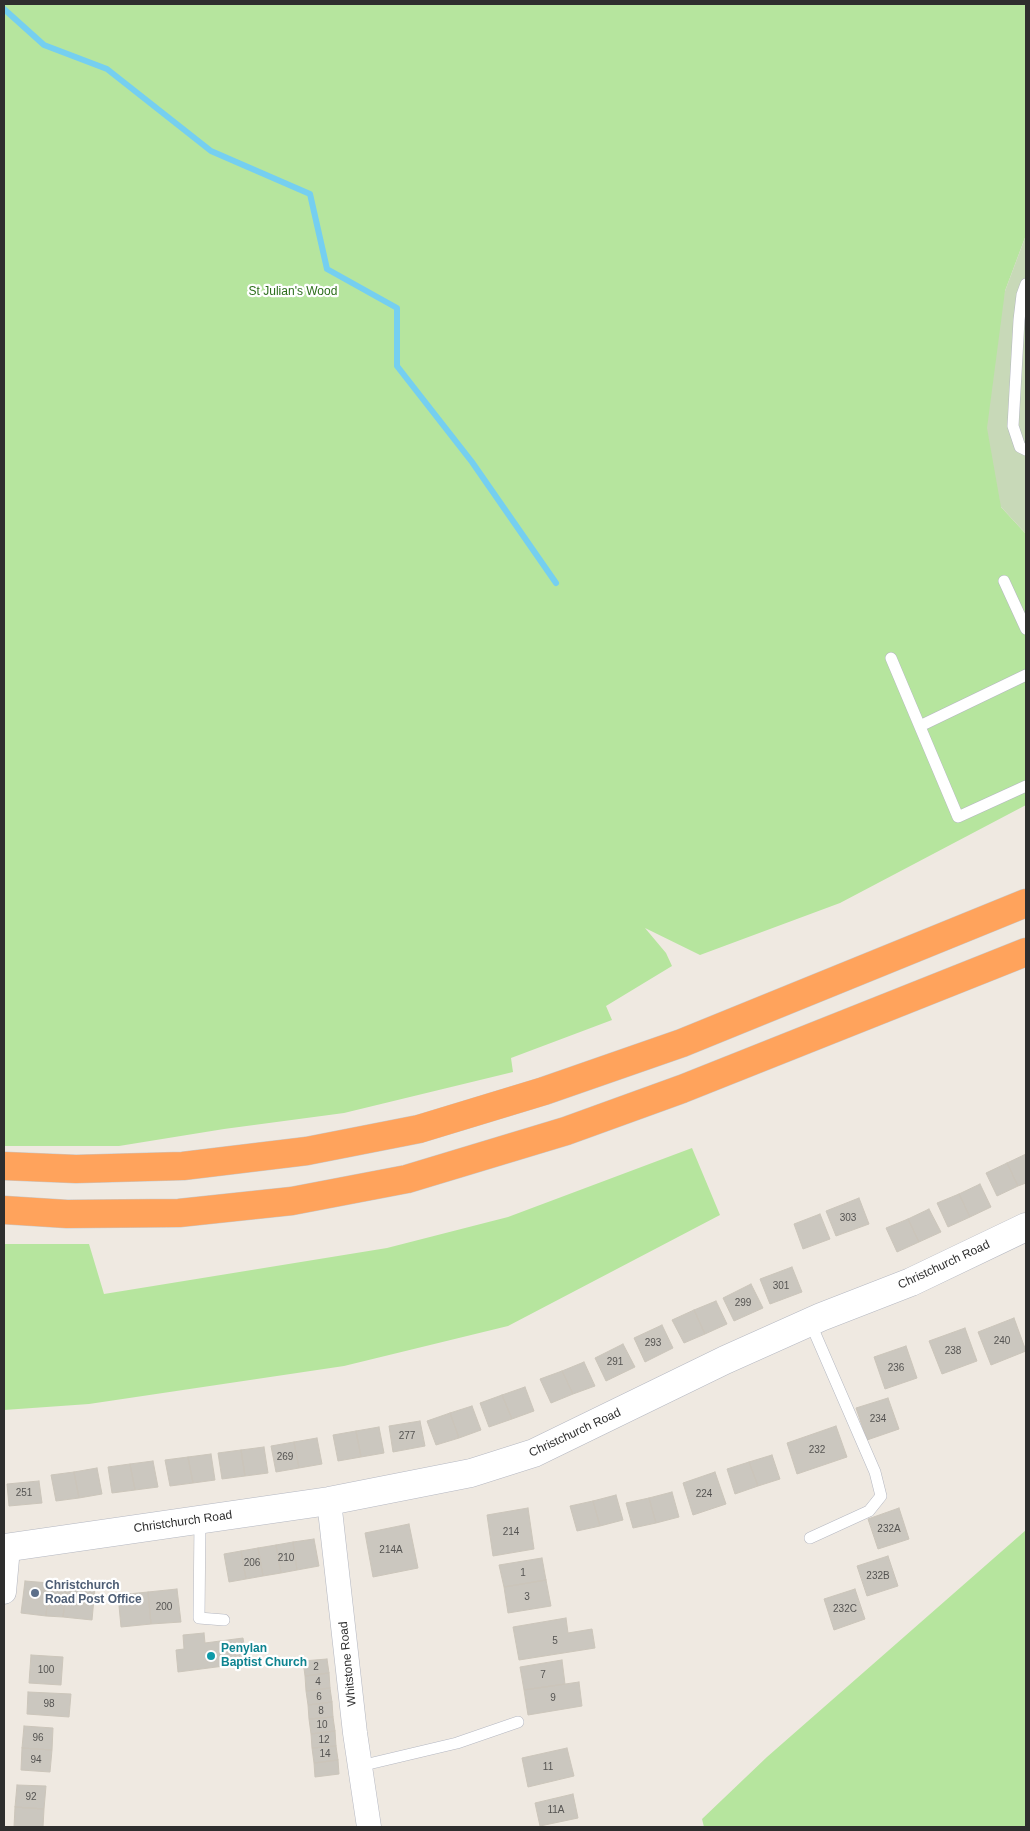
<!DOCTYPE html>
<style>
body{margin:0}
#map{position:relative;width:1030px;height:1831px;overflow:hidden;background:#efe9e1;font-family:Helvetica,sans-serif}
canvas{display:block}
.frame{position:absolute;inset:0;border:5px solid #2e2e2e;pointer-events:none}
</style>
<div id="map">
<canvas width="1030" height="1831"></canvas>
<div class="frame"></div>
</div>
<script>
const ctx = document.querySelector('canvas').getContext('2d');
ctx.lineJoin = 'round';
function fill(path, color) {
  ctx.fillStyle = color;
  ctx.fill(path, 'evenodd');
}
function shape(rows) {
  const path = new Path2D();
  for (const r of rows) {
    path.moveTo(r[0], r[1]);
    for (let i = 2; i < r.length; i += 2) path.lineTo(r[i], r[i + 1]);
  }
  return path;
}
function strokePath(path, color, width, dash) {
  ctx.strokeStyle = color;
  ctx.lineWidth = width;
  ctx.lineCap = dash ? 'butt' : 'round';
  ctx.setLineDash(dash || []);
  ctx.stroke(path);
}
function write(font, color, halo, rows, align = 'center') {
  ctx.font = font + ' Helvetica,sans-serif';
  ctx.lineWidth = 4.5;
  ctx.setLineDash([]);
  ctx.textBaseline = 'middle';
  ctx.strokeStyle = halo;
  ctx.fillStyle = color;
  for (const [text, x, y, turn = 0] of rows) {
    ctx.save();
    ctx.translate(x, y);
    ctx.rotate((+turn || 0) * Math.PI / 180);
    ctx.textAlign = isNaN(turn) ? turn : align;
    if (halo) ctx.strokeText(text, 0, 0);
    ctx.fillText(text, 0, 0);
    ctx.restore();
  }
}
const green = shape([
 [4,4,1026,4,1026,235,1005,291,1001,507,1026,534,1026,805,840,903,700,955,645,928,666,953,672,966,606,1006,612,1020,511,1058,513,1072,344,1113,224,1129,119,1146,4,1146],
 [692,1148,720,1215,508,1326,344,1366,89,1404,4,1410,4,1244,89,1244,104,1294,387,1248,508,1217],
 [1026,1530,1026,1827,704,1827,702,1819,767,1757]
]);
const cemetery = shape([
 [1026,235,1026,534,1001,507,987,428,1005,291]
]);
const stream = shape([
 [4,9,44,45,107,69,211,151,310,194,327,269,397,308,397,366,472,462,556,583]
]);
const building = shape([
 [1026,1154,1026,1183,1018,1186,1007,1163,1026,1154],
 [1007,1163,1018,1186,997,1196,986,1173,1007,1163],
 [980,1184,991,1207,970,1217,959,1194,980,1184],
 [959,1194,970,1217,948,1227,937,1203,959,1194],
 [859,1198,869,1224,836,1236,826,1211,859,1198],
 [929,1209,941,1232,919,1242,908,1219,929,1209],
 [820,1214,830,1239,803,1249,794,1224,820,1214],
 [908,1219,919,1242,897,1252,886,1228,908,1219],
 [792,1267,802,1292,770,1304,760,1279,792,1267],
 [751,1284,763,1308,734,1321,723,1298,751,1284],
 [716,1301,727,1324,705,1334,694,1310,716,1301],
 [694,1310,705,1334,684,1343,672,1320,694,1310],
 [1014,1318,1026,1351,991,1365,978,1332,1014,1318],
 [662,1325,673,1348,645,1362,634,1338,662,1325],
 [965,1328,977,1361,942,1374,929,1341,965,1328],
 [623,1344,635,1367,606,1381,595,1358,623,1344],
 [906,1346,917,1378,885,1389,874,1357,906,1346],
 [584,1362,595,1386,573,1394,562,1371,584,1362],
 [562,1371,573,1394,551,1403,540,1379,562,1371],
 [525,1387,534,1411,512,1419,502,1395,525,1387],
 [502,1395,512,1419,489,1427,480,1403,502,1395],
 [888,1398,899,1429,867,1440,856,1408,888,1398],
 [472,1406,481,1430,459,1438,450,1413,472,1406],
 [450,1413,459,1438,436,1445,427,1421,450,1413],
 [420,1421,425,1446,393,1452,389,1426,420,1421],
 [836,1426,847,1457,797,1474,787,1443,836,1426],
 [379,1427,384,1453,361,1457,356,1431,379,1427],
 [356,1431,361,1457,338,1461,333,1435,356,1431],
 [317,1438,322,1464,299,1468,294,1442,317,1438],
 [294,1442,299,1468,276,1472,271,1446,294,1442],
 [264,1447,268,1473,245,1476,241,1450,264,1447],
 [241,1450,245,1476,222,1479,218,1453,241,1450],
 [211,1454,215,1480,193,1483,188,1457,211,1454],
 [772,1455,780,1479,758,1486,749,1462,772,1455],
 [188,1457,193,1483,170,1486,165,1460,188,1457],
 [153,1461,158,1487,135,1490,130,1464,153,1461],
 [749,1462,758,1486,735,1494,727,1469,749,1462],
 [130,1464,135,1490,112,1493,108,1467,130,1464],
 [97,1468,102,1494,79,1498,74,1472,97,1468],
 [74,1472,79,1498,56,1501,51,1475,74,1472],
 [715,1472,726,1504,693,1515,683,1483,715,1472],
 [39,1481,42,1503,9,1506,7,1484,39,1481],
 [672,1492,679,1517,656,1523,649,1498,672,1492],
 [616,1495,623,1520,600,1526,593,1501,616,1495],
 [649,1498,656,1523,633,1528,626,1503,649,1498],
 [593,1501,600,1526,577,1531,570,1506,593,1501],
 [528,1508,534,1549,493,1556,487,1515,528,1508],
 [899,1508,909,1539,878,1549,868,1519,899,1508],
 [409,1524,418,1568,373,1577,365,1533,409,1524],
 [314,1539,319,1566,297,1570,293,1542,314,1539],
 [293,1542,297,1570,281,1573,276,1545,293,1542],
 [276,1545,281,1573,263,1576,258,1548,276,1545],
 [258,1548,263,1576,246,1579,241,1551,258,1548],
 [241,1551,246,1579,229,1582,224,1554,241,1551],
 [888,1556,898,1586,867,1596,857,1566,888,1556],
 [542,1558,546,1580,504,1587,499,1565,542,1558],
 [546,1580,551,1606,508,1613,504,1587,546,1580],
 [25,1581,49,1583,46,1616,21,1613,25,1581],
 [49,1583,67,1585,63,1617,46,1616,49,1583],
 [67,1585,95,1588,92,1620,63,1617,67,1585],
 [177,1589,181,1622,151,1624,148,1592,177,1589],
 [855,1589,865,1619,834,1630,824,1599,855,1589],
 [148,1592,151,1624,121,1627,118,1595,148,1592],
 [566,1618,568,1633,592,1629,595,1648,519,1660,513,1627,566,1618],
 [204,1633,205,1643,243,1638,247,1663,178,1672,176,1650,184,1649,183,1635,204,1633],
 [31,1655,63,1657,61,1685,29,1683,31,1655],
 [327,1659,329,1673,305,1676,303,1661,327,1659],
 [562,1660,565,1684,524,1690,520,1667,562,1660],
 [329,1673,330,1688,306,1691,305,1676,329,1673],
 [579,1682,582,1706,528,1715,524,1690,579,1682],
 [330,1688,332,1702,308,1705,306,1691,330,1688],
 [28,1692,71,1694,69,1717,27,1714,28,1692],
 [332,1702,333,1717,309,1719,308,1705,332,1702],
 [333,1717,335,1731,311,1734,309,1719,333,1717],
 [24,1726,53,1728,52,1750,22,1748,24,1726],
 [335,1731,336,1746,312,1748,311,1734,335,1731],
 [336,1746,338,1760,314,1763,312,1748,336,1746],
 [22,1748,52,1750,50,1772,21,1770,22,1748],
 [567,1748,574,1776,528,1787,522,1758,567,1748],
 [338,1760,339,1774,315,1777,314,1763,338,1760],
 [17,1785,46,1786,44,1809,15,1807,17,1785],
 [573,1794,578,1818,540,1826,535,1803,573,1794],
 [15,1807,44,1809,43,1827,14,1827,15,1807]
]);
const lane = shape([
 [1026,284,1022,295,1019,320,1013,426,1020,447,1026,450],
 [1004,581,1026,629],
 [891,658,958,817,1026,786],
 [920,726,1026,675],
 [810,1322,875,1472,881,1496,869,1511,810,1538],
 [200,1520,199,1618,224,1620],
 [360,1766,457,1743,518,1722]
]);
const street = shape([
 [329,1501,355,1733,369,1827],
 [4,1592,8,1548]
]);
const secondary = shape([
 [4,1548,329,1501,471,1473,534,1453,725,1360,821,1317,911,1282,1026,1227]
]);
const highway = shape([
 [4,1166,76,1169,183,1166,307,1151,419,1129,544,1091,682,1043,1026,903],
 [4,1210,67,1214,179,1213,292,1201,407,1179,566,1131,682,1089,1026,952]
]);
const markers = [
 [35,1593,5,"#5c6f8a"],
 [211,1656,5,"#0f9aa8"]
];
const numberNames = [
 ["303",848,1218],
 ["301",781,1286],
 ["299",743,1303],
 ["240",1002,1341],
 ["293",653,1343],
 ["238",953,1351],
 ["291",615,1362],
 ["236",896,1368],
 ["234",878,1419],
 ["277",407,1436],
 ["232",817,1450],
 ["269",285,1457],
 ["251",24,1493],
 ["224",704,1494],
 ["232A",889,1529],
 ["214",511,1532],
 ["214A",391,1550],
 ["210",286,1558],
 ["206",252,1563],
 ["1",523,1573],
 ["232B",878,1576],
 ["3",527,1597],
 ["200",164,1607],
 ["232C",845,1609],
 ["5",555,1641],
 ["2",316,1667],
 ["100",46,1670],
 ["7",543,1675],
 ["4",318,1682],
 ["6",319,1697],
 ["9",553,1698],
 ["98",49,1704],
 ["8",321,1711],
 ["10",322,1725],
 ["96",38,1738],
 ["12",324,1740],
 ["14",325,1754],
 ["94",36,1760],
 ["11",548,1767],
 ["92",31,1797],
 ["11A",556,1810]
];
const parkNames = [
 ["St Julian's Wood",293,292]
];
const streetNames = [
 ["Christchurch Road",944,1265,-25],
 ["Christchurch Road",575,1433,-25],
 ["Christchurch Road",183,1522,-8],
 ["Whitstone Road",348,1664,-96]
];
const serviceNames = [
 ["Christchurch",45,1586],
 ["Road Post Office",45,1600]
];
const cultureNames = [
 ["Penylan",221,1649],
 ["Baptist Church",221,1663]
];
fill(green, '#b6e59e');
fill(cemetery, '#c8d9b8');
strokePath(stream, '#75cff0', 6);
fill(building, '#cbc7bf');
strokePath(building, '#cbc5ba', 1);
strokePath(lane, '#b4b7c1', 12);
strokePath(street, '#b4b7c1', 25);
strokePath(secondary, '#b4b7c1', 29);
strokePath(highway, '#c9c9c9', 29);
strokePath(lane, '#fff', 11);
strokePath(street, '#fff', 24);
strokePath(secondary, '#fff', 28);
strokePath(highway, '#ffa35c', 28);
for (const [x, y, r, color] of markers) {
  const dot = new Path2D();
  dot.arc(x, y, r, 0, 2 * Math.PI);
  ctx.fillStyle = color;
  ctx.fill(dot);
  strokePath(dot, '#fff', 2);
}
write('10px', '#555452', null, numberNames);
write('12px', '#2c6e1b', '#fff', parkNames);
write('12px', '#2e2e2e', '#fff', streetNames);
write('bold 12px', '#4e5e75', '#fff', serviceNames, 'left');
write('bold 12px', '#0d838f', '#fff', cultureNames, 'left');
</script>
